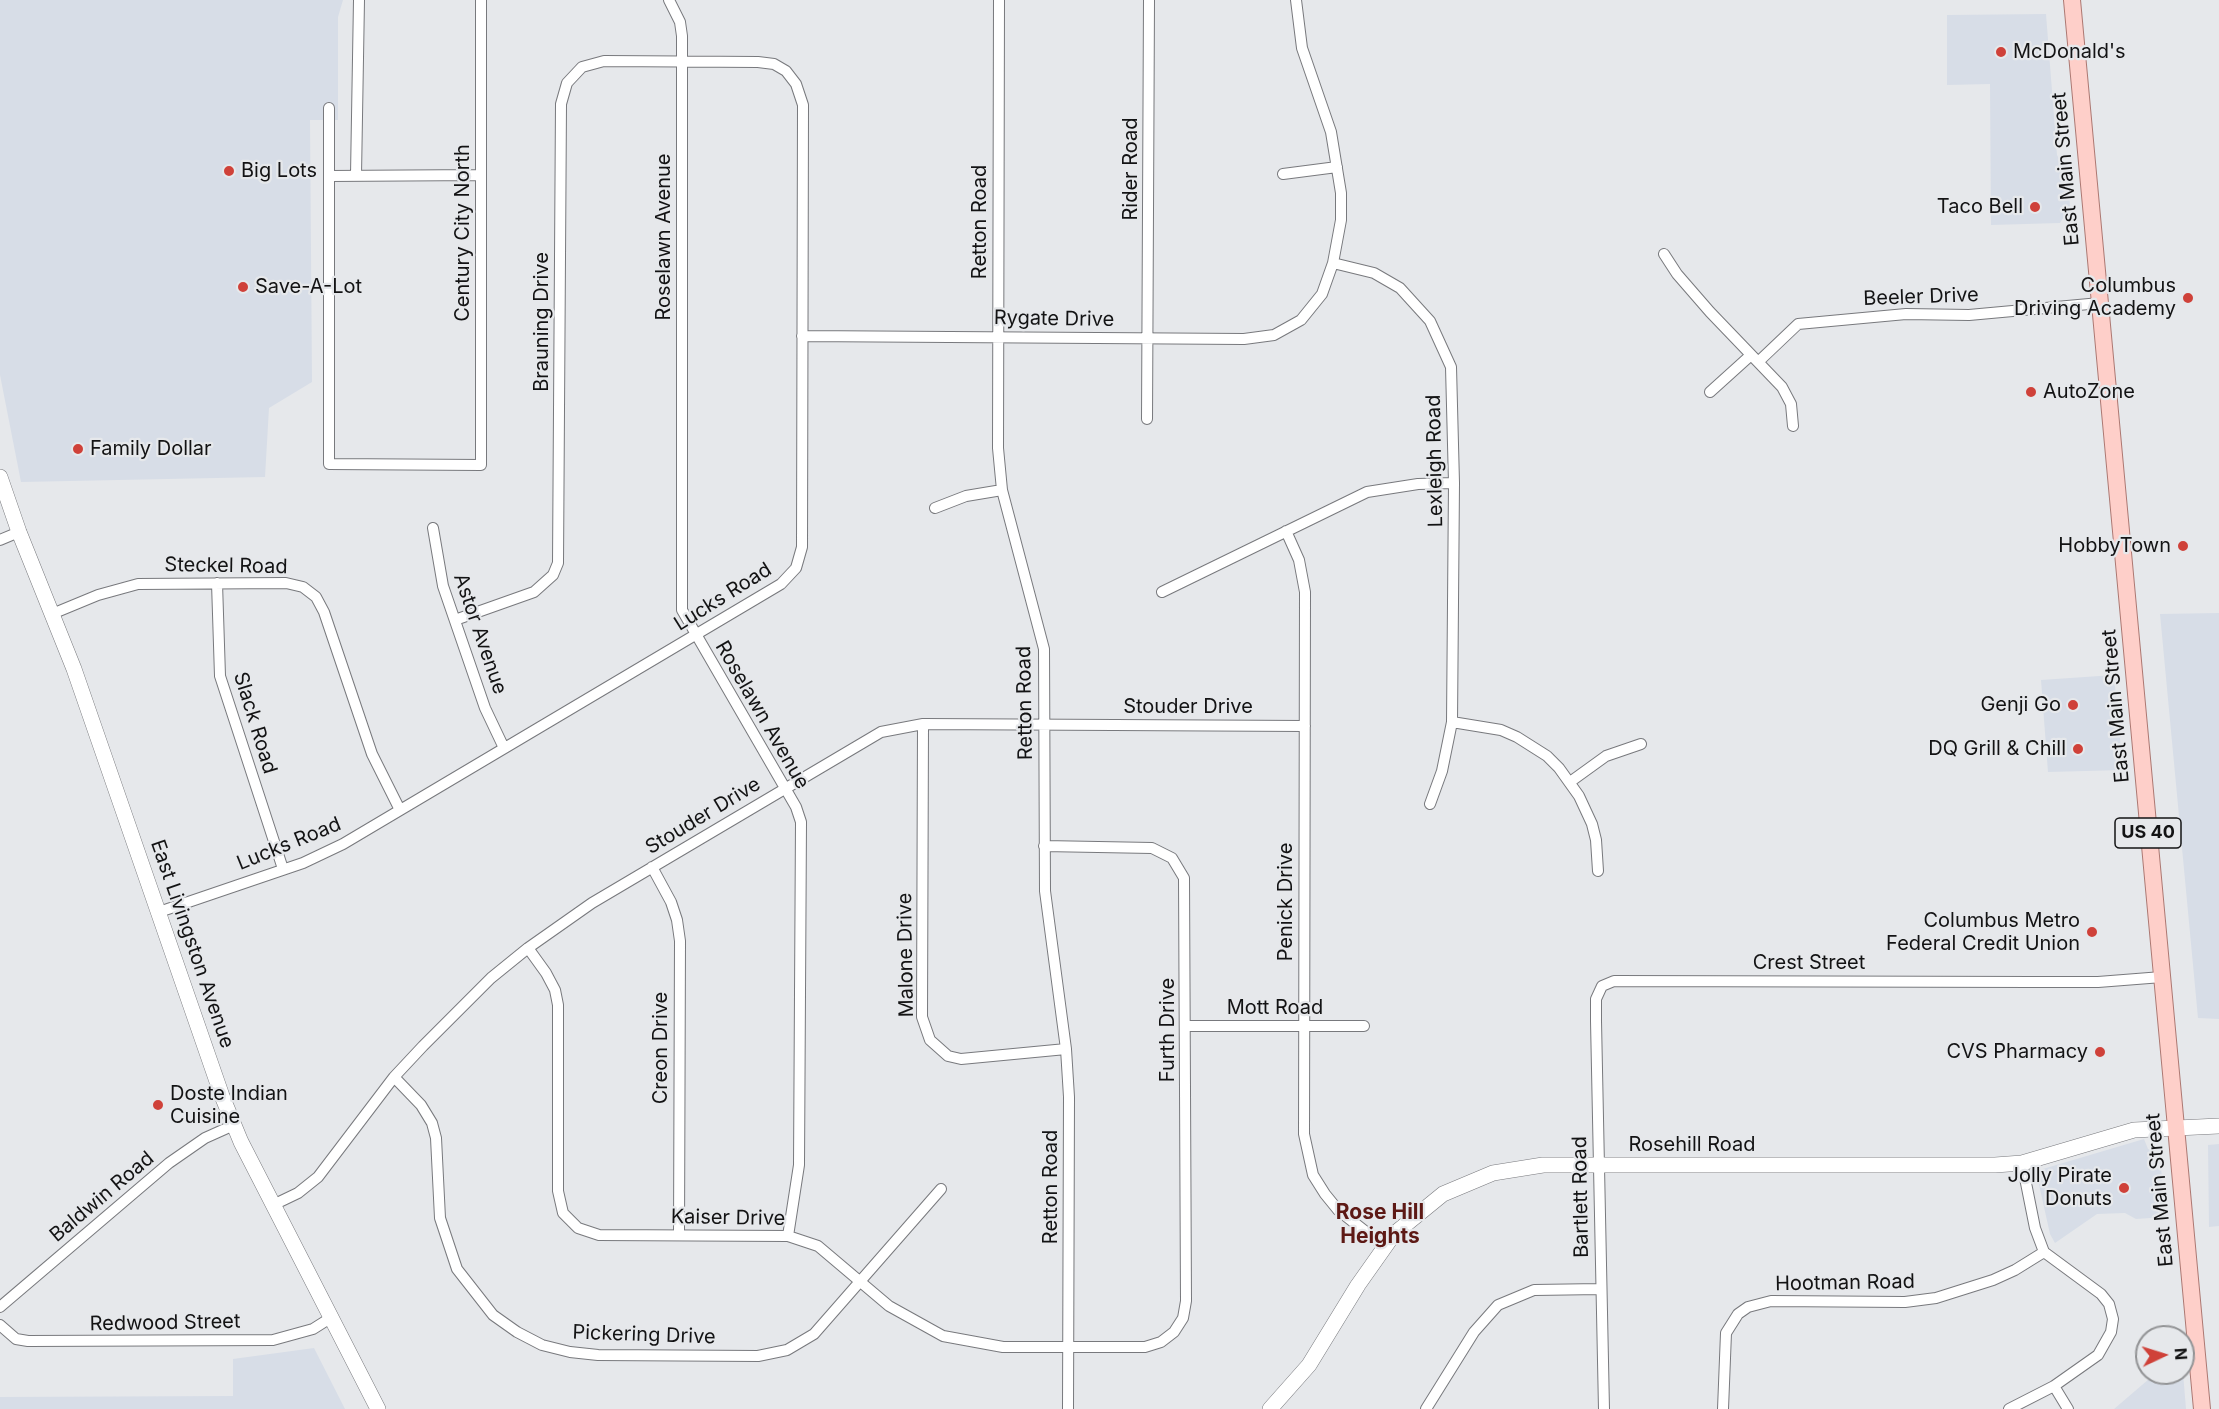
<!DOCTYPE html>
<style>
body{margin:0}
#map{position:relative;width:2219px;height:1409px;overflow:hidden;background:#e6e8eb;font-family:Inter,sans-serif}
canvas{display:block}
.north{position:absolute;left:2135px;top:1325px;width:60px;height:60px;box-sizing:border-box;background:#e6e8eb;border:2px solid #929395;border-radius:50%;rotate:86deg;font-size:16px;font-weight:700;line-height:24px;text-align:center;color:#131314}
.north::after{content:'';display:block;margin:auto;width:21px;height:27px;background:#cf4139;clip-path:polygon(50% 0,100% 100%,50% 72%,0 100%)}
</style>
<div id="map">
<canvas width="2219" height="1409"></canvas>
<div class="north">N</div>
</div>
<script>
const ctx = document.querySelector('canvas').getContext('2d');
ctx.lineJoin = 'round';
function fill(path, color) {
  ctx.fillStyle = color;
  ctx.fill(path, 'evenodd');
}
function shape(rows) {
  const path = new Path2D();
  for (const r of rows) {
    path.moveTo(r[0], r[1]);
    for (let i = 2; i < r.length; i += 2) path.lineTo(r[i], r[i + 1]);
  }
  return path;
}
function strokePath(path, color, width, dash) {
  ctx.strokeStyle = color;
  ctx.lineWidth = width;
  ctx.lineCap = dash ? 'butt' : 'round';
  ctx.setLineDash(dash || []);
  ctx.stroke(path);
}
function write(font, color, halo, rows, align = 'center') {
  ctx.font = font + ' Inter,sans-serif';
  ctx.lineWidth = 4.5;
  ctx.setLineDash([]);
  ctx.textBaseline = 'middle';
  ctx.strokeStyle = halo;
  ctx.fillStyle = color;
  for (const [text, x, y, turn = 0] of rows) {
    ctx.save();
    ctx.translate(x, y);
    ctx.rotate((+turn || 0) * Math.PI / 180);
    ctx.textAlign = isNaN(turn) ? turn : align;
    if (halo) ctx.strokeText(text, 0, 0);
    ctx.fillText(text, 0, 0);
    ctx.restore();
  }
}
const built = shape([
 [0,0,343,0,338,17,338,120,310,120,312,382,269,408,265,477,21,482,0,375],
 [2046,14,2057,155,2068,176,2070,207,2060,223,1991,225,1990,84,1947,85,1947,15],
 [2219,613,2219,1019,2198,1018,2160,614],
 [2114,675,2123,770,2048,772,2041,680],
 [2144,1139,2148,1149,2160,1154,2165,1217,2136,1219,2125,1213,2097,1214,2055,1243,2050,1234,2036,1171],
 [2219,1144,2219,1226,2209,1227,2208,1145],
 [314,1348,345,1409,0,1409,0,1397,233,1396,233,1359],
 [2156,1373,2183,1373,2186,1409,2114,1409]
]);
const street = shape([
 [669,0,680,22,682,36,682,610,796,807,801,822,799,1165,788,1236],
 [999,0,998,448,1002,490,1044,649,1045,891,1066,1049,1069,1097,1068,1409],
 [329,108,329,464,481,465,481,0],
 [1283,174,1337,167],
 [356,175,359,0],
 [330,176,481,175],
 [1664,254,1677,274,1710,312,1782,387,1791,404,1793,426],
 [1333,263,1374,273,1400,288,1430,321,1451,367,1454,483,1452,722,1442,771,1430,804],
 [802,336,1244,339,1274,335,1301,320,1322,294,1333,263,1341,220,1341,193,1331,132,1302,48,1296,0],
 [1758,362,1798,324,1906,314,1969,315,2100,303],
 [1710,392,1751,355],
 [1147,419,1149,0],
 [935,508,966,496,1002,490],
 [433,528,443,586,485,708,504,748],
 [1286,531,1299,560,1305,592,1304,1134,1313,1175,1325,1194,1338,1210,1384,1246],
 [0,540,19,532],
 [217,583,220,676,283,869],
 [1162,592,1367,492,1418,484,1454,483],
 [52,614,98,595,138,584,286,583,303,587,316,597,324,612,372,754,400,810],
 [1452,722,1501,730,1517,737,1547,756,1559,768,1579,796,1592,824,1596,840,1598,871],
 [923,724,922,1017,930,1040,948,1056,961,1059,1066,1049],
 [1570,782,1606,756,1641,744],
 [652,867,671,902,677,920,680,941,679,1235],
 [159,912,303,863,343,844,781,584,796,568,802,547,803,105,796,84,786,71,774,64,758,62,604,61,582,67,567,83,561,104,558,563,553,575,534,592,455,620],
 [528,948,546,973,555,990,558,1005,558,1191,563,1213,578,1228,599,1235,788,1236,818,1246,889,1306,943,1336,1003,1347,1145,1347,1161,1342,1174,1332,1183,1318,1186,1301,1184,878,1172,858,1152,848,1044,846],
 [1186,1026,1364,1026],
 [394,1077,421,1105,432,1123,436,1138,440,1218,457,1269,493,1315,517,1332,542,1345,570,1352,598,1355,758,1356,787,1350,814,1334,941,1189],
 [273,1205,298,1193,318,1177,394,1077,423,1046,491,978,528,948,592,903,881,732,923,724,1305,726],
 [0,1307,169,1163,205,1138,234,1125],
 [0,1325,16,1339,28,1341,273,1340,313,1329,332,1317],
 [2054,1386,2068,1409],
 [1426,1409,1474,1332,1498,1305,1534,1290,1600,1289],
 [1604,1409,1596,1021,1596,999,1602,986,1614,981,2033,982,2098,982,2162,977],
 [1723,1409,1726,1333,1738,1314,1748,1307,1771,1301,1905,1302,1936,1298,1993,1280,2015,1270,2044,1252],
 [2009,1409,2054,1386,2098,1355,2111,1332,2113,1319,2109,1304,2101,1294,2044,1252,2035,1228,2022,1163]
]);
const secondary = shape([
 [0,477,19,532,74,669,222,1096,241,1142,378,1409],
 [1270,1409,1309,1365,1358,1285,1394,1234,1443,1194,1493,1173,1543,1165,1995,1165,2022,1163,2134,1130,2219,1126]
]);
const primary = shape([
 [2072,0,2202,1409]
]);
const markers = [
 [2001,52,6,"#cf4139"],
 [229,171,6,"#cf4139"],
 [2035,207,6,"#cf4139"],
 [243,287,6,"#cf4139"],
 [2188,298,6,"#cf4139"],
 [2031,392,6,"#cf4139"],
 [78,449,6,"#cf4139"],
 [2183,546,6,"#cf4139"],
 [2073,705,6,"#cf4139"],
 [2078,749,6,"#cf4139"],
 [2092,932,6,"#cf4139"],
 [2100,1052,6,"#cf4139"],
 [158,1105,6,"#cf4139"],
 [2124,1188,6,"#cf4139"]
];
const shields = [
 [2148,833,66]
];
const shieldNames = [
 ["US 40",2148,833]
];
const poiNames = [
 ["McDonald's",2013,52,"left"],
 ["Big Lots",241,171,"left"],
 ["Taco Bell",2023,207],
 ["Columbus",2176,286],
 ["Driving Academy",2176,309],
 ["Save-A-Lot",255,287,"left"],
 ["AutoZone",2043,392,"left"],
 ["Family Dollar",90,449,"left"],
 ["HobbyTown",2171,546],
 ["Genji Go",2061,705],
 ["DQ Grill & Chill",2066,749],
 ["Columbus Metro",2080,921],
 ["Federal Credit Union",2080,944],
 ["CVS Pharmacy",2088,1052],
 ["Doste Indian",170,1094,"left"],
 ["Cuisine",170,1117,"left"],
 ["Jolly Pirate",2112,1176],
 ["Donuts",2112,1199]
];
const streetNames = [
 ["Rider Road",1131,169,-90],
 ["East Main Street",2066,169,-95],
 ["Retton Road",980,222,-90],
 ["Century City North",463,233,-90],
 ["Roselawn Avenue",664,237,-90],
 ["Beeler Drive",1921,297,-2],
 ["Rygate Drive",1054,319,1],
 ["Brauning Drive",542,322,-90],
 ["Lexleigh Road",1435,461,-91],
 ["Steckel Road",226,566,1],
 ["Lucks Road",723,597,-32],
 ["Astor Avenue",480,634,71],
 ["Retton Road",1025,703,-91],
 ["East Main Street",2116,706,-95],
 ["Stouder Drive",1188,707],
 ["Roselawn Avenue",762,715,60],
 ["Slack Road",255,723,73],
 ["Stouder Drive",703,816,-31],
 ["Lucks Road",289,844,-22],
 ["Penick Drive",1286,902,-90],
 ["East Livingston Avenue",192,944,71],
 ["Malone Drive",906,955,-91],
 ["Crest Street",1809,963],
 ["Mott Road",1275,1008],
 ["Furth Drive",1168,1030,-90],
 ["Creon Drive",661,1048,-90],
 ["Rosehill Road",1692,1145],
 ["Retton Road",1051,1187,-90],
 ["East Main Street",2160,1190,-95],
 ["Baldwin Road",102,1197,-40],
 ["Bartlett Road",1581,1197,-91],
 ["Kaiser Drive",728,1218,1],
 ["Hootman Road",1845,1283,-1],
 ["Redwood Street",165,1323,-1],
 ["Pickering Drive",644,1335,2]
];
const neighbourhoodNames = [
 ["Rose Hill",1380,1213],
 ["Heights",1380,1237]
];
fill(built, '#d7dde7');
strokePath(street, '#78797d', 12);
strokePath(secondary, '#78797d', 16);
strokePath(primary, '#ac7872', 18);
strokePath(street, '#fff', 10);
strokePath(secondary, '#fff', 15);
strokePath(primary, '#fecfc9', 16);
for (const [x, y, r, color] of markers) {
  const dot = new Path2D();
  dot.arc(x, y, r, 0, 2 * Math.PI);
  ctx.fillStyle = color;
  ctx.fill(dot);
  strokePath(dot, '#e6e8eb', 2);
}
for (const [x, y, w] of shields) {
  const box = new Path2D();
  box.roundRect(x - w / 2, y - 15, w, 30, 4.5);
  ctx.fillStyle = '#e6e8eb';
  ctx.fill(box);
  strokePath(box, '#131314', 1.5);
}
write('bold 18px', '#131314', null, shieldNames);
write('20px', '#131314', '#e6e8eb', poiNames, 'right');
write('20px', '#131314', '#e6e8eb', streetNames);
write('bold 21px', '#5d1915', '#e6e8eb', neighbourhoodNames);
</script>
